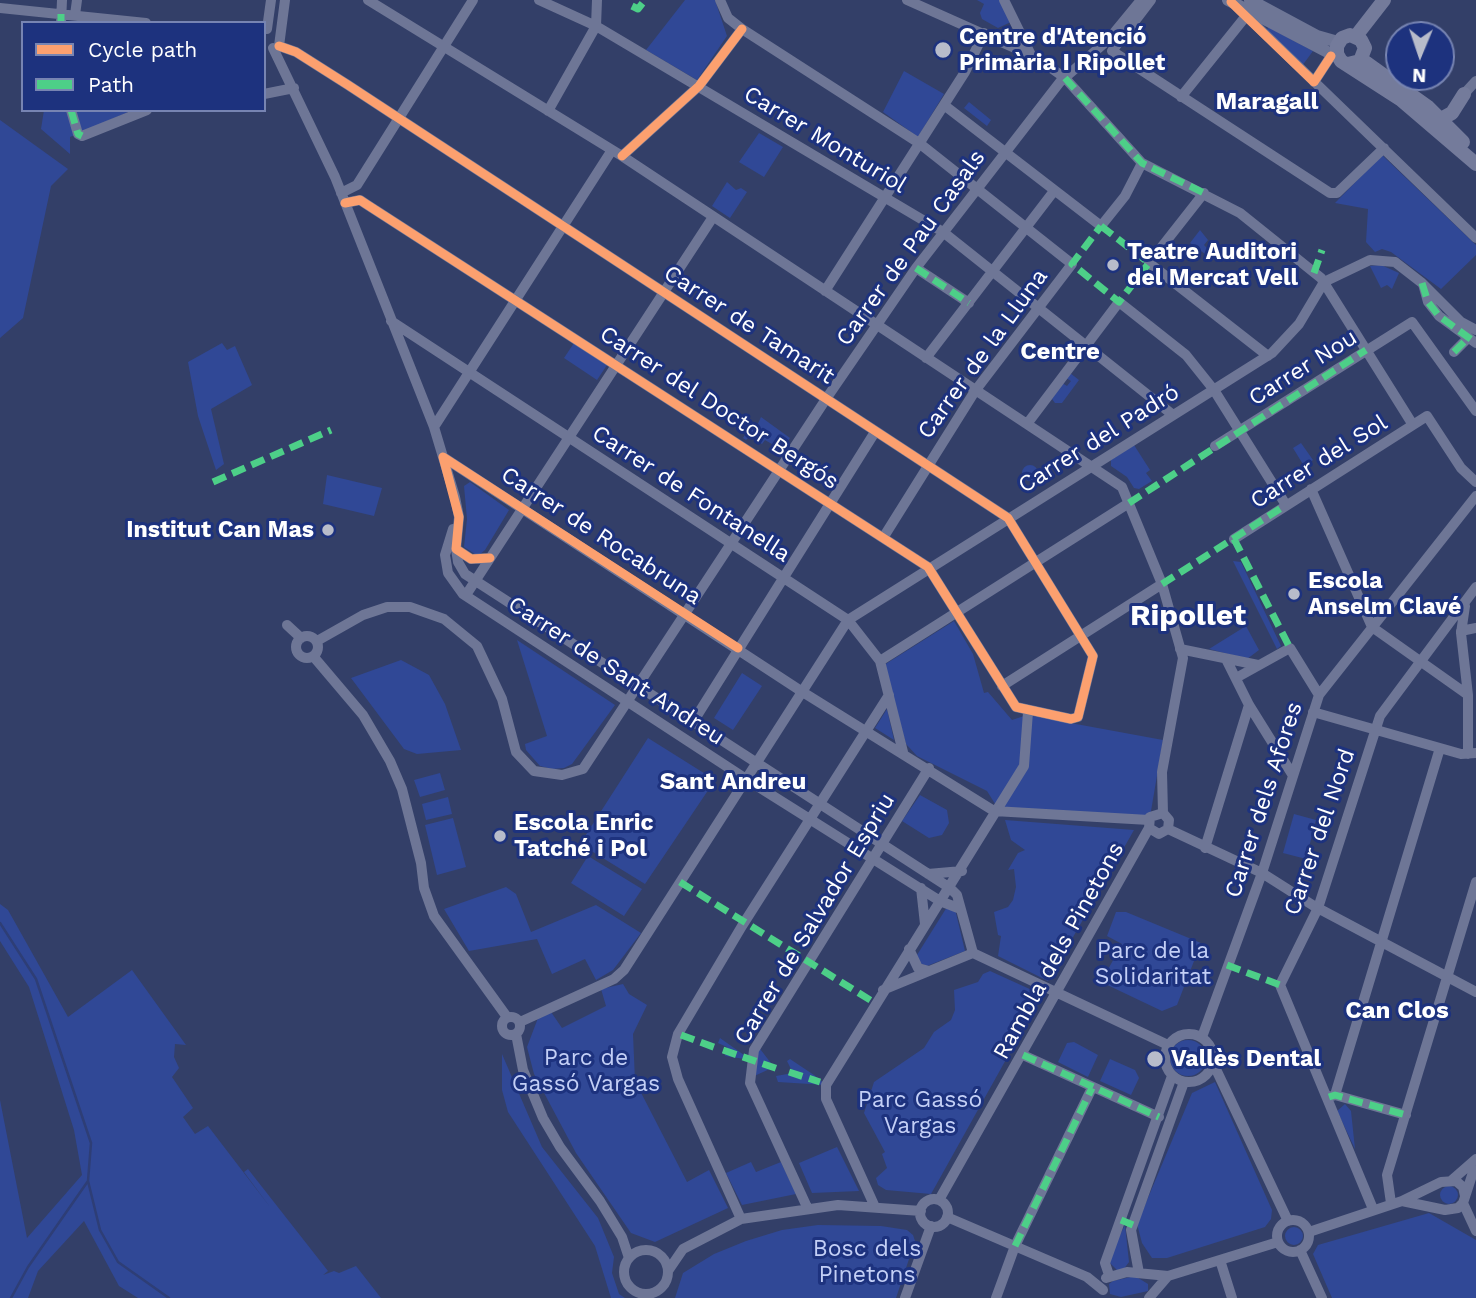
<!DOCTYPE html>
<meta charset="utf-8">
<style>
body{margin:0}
#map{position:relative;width:1476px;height:1298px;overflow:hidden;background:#333f68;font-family:"Work Sans",sans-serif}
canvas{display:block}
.legend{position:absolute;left:21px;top:21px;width:245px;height:91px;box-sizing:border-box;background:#1d327e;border:2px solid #7784b2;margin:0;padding:9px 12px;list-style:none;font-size:21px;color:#fff}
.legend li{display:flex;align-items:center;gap:14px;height:35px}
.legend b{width:35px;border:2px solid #7784b2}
.north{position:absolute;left:1385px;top:21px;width:70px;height:70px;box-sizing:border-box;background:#1d327e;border:2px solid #7784b2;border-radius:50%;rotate:182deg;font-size:19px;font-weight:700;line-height:28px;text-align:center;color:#fff}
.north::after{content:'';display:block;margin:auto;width:24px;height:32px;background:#b8bcca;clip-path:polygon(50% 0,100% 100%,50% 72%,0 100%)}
</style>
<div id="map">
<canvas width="1476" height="1298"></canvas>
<ul class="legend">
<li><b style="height:9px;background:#fca06f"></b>Cycle path</li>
<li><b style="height:9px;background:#4dcf88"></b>Path</li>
</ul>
<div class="north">N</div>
</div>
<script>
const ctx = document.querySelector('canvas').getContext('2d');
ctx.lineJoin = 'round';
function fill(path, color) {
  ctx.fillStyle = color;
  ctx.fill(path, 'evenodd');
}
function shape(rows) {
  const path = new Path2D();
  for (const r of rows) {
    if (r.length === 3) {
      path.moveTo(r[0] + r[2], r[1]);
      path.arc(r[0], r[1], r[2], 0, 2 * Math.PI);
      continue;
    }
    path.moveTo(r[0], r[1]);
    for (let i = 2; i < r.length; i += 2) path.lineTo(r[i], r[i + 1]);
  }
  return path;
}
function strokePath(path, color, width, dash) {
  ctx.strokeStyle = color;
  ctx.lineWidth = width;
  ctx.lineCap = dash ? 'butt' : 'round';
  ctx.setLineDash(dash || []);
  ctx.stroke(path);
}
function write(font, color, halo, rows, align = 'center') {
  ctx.font = font + ' "Work Sans",sans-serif';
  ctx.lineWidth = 6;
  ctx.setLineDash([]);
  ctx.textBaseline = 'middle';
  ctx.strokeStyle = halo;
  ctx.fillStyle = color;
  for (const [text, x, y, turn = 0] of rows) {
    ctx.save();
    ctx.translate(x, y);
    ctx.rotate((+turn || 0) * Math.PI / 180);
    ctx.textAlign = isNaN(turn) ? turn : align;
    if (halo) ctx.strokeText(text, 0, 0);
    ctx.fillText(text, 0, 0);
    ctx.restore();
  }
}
const green = shape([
 [685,0,715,0,727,36,697,80,646,50],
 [977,0,1000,0,1011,22,998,28,982,19,980,13,984,4],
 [1268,27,1313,51,1302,66,1267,31],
 [904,71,944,94,918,137,883,112],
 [969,102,991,120,987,126,964,108],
 [44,110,133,110,70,137,70,154,41,129],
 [0,120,68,169,51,186,23,318,0,338],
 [759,133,783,147,764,177,739,162],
 [1382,155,1476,245,1476,255,1441,289,1391,252,1382,249,1375,252,1366,242,1368,209,1335,203],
 [727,182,736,190,741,188,747,192,730,218,712,206],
 [1200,230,1208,240,1204,245,1209,250,1205,254,1190,243],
 [1381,265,1399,273,1392,289,1387,285,1381,288,1370,266],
 [222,343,227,350,235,346,252,385,211,409,224,464,216,470,198,416,188,362],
 [574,343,607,365,597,380,564,358],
 [1070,373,1079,380,1062,403,1055,403,1052,399,1062,383,1067,386,1071,381,1066,378],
 [761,417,790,438,782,450,765,440,762,444,750,436,746,440,743,438,750,427,755,430],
 [1301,443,1313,460,1304,466,1293,448],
 [1134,445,1150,470,1146,473,1152,481,1139,489,1134,488,1127,477,1111,466,1111,460],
 [1030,473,8],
 [327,475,382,488,374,516,323,504],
 [470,482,509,510,485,550,478,556,464,547,467,519,464,486],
 [1233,561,1241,562,1281,646,1277,649],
 [954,621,973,654,984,693,988,692,1012,720,1027,715,1163,740,1150,817,997,807,987,791,917,756,906,744,884,665],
 [1246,626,1259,650,1247,659,1209,649],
 [517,640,615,705,572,764,564,768,552,769,540,766,526,750,525,744,547,736],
 [401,660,429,675,445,704,461,750,417,754,404,749,351,678],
 [742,673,762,686,733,730,714,718],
 [887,709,894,740,875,728],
 [648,738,715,780,645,884,580,844],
 [440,773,445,790,420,797,414,780],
 [920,795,947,810,949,823,942,835,929,838,902,821],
 [448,797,452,814,426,820,422,804],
 [1294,814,1316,820,1306,859,1283,853],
 [453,818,466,867,437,875,425,825],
 [1005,820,1134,830,1048,981,998,956,1001,936,998,935,994,912,1008,907,1013,900,1016,887,1014,869,1008,870,1018,853,1025,850,1011,840],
 [588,856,642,889,624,916,571,883],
 [506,887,516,894,531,932,596,905,641,933,613,970,596,980,585,959,552,974,537,939,469,951,444,909],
 [0,904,8,910,68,1017,132,970,186,1045,175,1044,174,1057,179,1068,172,1077,193,1108,183,1117,195,1134,208,1126,270,1207,244,1172,248,1169,328,1271,323,1275,334,1271,339,1273,356,1266,381,1298,138,1298,119,1286,84,1221,38,1271,28,1298,0,1298,0,1100,27,1238,82,1175,74,1130,29,987,0,941],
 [947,907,955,909,965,951,927,966,917,962,917,955],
 [1116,912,1126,912,1201,943,1177,1005,1162,1011,1101,982,1122,944,1107,936],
 [990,971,1034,991,1037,1004,931,1194,886,1190,878,1185,876,1178,887,1168,882,1154,885,1152,864,1113,874,1082,924,1048,934,1032,951,1020,955,1010,954,990,978,982,983,974],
 [623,984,629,994,647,1005,633,1034,635,1081,687,1182,709,1170,728,1208,655,1242,631,1233,576,1153,534,1074,527,1047,538,1018,551,1012,562,1028,606,1006,601,989],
 [720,1038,751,1060,757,1045,774,1067,750,1078,751,1060,725,1056,727,1047,718,1043],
 [1188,1058,18],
 [1074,1042,1098,1055,1088,1077,1058,1062,1067,1043],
 [502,1054,542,1147,598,1218,614,1257,612,1273,619,1294,625,1298,611,1298,595,1246,508,1112,502,1090],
 [790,1059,814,1075,826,1085,778,1082,776,1076,793,1073,787,1061],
 [1110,1059,1135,1070,1139,1078,1131,1095,1100,1081],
 [1215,1082,1272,1210,1271,1219,1265,1227,1167,1258,1152,1258,1142,1243,1137,1224,1192,1093],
 [1345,1104,1351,1111,1355,1149,1337,1111],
 [837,1147,859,1191,812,1193,799,1163],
 [751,1162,756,1172,781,1162,796,1194,742,1205,726,1173],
 [1449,1195,9],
 [1429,1213,1476,1240,1476,1298,1332,1298,1313,1254,1318,1245],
 [818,1225,881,1226,907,1230,913,1235,915,1241,896,1298,675,1298,683,1273,714,1254,746,1241,782,1230],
 [1125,1225,1129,1262,1123,1270,1117,1270,1110,1263,1110,1255],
 [1294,1236,9],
 [1135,1276,1148,1284,1148,1291,1121,1297,1110,1294,1109,1284,1113,1281]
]);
const stream = shape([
 [0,923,36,979,91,1143,88,1181,100,1230,118,1262,169,1298],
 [11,1298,28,1267,88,1181]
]);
const minor = shape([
 [368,0,622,156,1122,487,1162,584,1183,658,1162,772,1163,813],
 [539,0,596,26,943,232,1173,415],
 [720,0,728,18,742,29,919,143,1072,264,975,391,883,538],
 [907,0,1037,58,1065,78,1142,163,1240,213,1321,278,1413,425],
 [1004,0,1031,55],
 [1151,0,1112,51,1330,193,1337,193,1384,148],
 [1237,7,1476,238],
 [0,8,146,23],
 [75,15,77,0],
 [61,23,62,0],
 [267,29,271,0],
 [279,46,296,52,348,85,1008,518,1093,656,1078,717,1071,719,1016,707,928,567,366,204,360,200,345,203],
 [279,46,285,0],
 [273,48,335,177,434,427,455,497,459,517,456,549,458,562,465,574,950,888,957,895,973,953],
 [1314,82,1331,56],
 [264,94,294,88],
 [1464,94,1476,81],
 [1181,97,1246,16],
 [944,105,1101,226,1125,196,1142,163],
 [71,110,78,134,82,136,147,110],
 [548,111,596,26,597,0],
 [622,156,699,86,742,29],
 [341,193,357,185,473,0],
 [1204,193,1149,263,1268,356],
 [916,268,969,303],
 [1423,284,1428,302,1439,316,1476,343],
 [825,291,965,72,984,33],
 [391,321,848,620,880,661,903,752],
 [1454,352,1468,338],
 [926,358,1054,191],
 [1027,424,1119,302,1186,355,1214,390,1286,505],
 [434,427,612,150],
 [1215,446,1412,322,1476,411],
 [443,457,801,691,994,811,1149,820],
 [1311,489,1372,627,1468,695],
 [453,529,445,555,448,573,463,594,746,779,940,901,958,908],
 [1234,539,1427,416,1461,468,1476,482],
 [456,549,471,559,490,558],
 [466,595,713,217],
 [1465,606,1461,633,1468,695,1468,754],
 [287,625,301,638],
 [1461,631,1476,628],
 [307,647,11],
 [317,641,363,615,387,607,410,607,444,619,477,646,502,699,516,752,534,771,562,775,583,769,826,399,916,268,1060,82,1109,39,1141,0],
 [1180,649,1258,665],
 [313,656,363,715,390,761,402,789,421,863,424,888,434,916,507,1017],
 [880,661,1129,503],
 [1227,661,1249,705,1292,774],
 [1236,678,1290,648,1319,695],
 [1002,686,1162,584],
 [1313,712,1461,754,1476,753],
 [693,722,875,432],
 [1149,828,1159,834,1168,829,1169,820,1163,813],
 [1168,829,1262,873,1314,906,1476,992],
 [1205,848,1249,705],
 [928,874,962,871],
 [921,888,925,924],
 [909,949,918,968,929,971],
 [973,953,1168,1045],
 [883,990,973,953],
 [511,1026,9],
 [520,1022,614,979,624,970,848,620,1272,353,1299,324,1324,282,1370,260,1395,262,1422,283,1461,322,1476,330],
 [1189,1058,24],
 [516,1034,523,1070,543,1118,560,1147,600,1201,622,1237,629,1258],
 [1202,1037,1262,873,1319,695,1476,496],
 [1023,1055,1159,1117],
 [1213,1063,1288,1221],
 [1335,1095,1440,748],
 [1329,1097,1335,1095,1406,1115],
 [1452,1180,1476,1159],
 [934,1213,14],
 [939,1200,1149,828,1150,817,1163,813],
 [1402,1201,1445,1210,1458,1208,1463,1203,1476,1163],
 [1391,1203,1387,1175,1476,882],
 [1463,1203,1476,1231],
 [807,1207,750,1083,754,1050,929,768],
 [875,1207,826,1099,826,1085,1024,766,1028,712],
 [1373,1209,1280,985,1318,908,1380,716,1476,587],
 [947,1217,1087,1277,1103,1290],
 [741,1219,678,1079,672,1057,678,1034,742,926,889,695],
 [1293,1236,16],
 [1309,1232,1402,1201,1441,1182,1456,1181,1463,1187,1465,1196],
 [646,1272,22],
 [1300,1250,1322,1298],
 [1220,1260,1232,1298],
 [668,1271,683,1249,741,1219,838,1205,921,1211],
 [1139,1273,1131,1230,1184,1082],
 [1109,1275,1105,1263,1172,1076],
 [1106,1278,1127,1272,1168,1276,1278,1242],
 [905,1298,931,1226],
 [996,1298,1015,1246,1092,1088],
 [1149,1298,1168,1276]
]);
const tertiary = shape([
 [1228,0,1339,58],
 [1250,0,1317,36,1338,42]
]);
const secondary = shape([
 [1356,36,1384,0],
 [1361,59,1428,107,1463,142],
 [1348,64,1360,61,1365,48,1361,40,1350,35,1342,38,1337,46,1337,54,1341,61,1400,99,1476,164],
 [1434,118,1441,119,1452,113,1464,94]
]);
const quiet = shape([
 [632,6,638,9,645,0],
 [61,23,61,14],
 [1065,78,1142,163,1204,193],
 [71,110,78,134,82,136],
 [1101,226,1149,263,1119,302,1072,264,1101,226],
 [916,268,969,303],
 [1314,273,1322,250],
 [1422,283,1428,302,1439,316,1476,343],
 [1454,352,1468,338],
 [213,482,331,430],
 [1129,503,1366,350],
 [1234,539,1290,648],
 [1162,584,1286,505],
 [680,882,875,1003],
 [1227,965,1280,985],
 [681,1035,719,1049],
 [723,1050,778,1069],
 [1023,1055,1159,1117],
 [789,1072,820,1082],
 [1329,1097,1335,1095,1406,1115],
 [1121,1220,1133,1225],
 [1015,1246,1092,1088]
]);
const cycleway = shape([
 [1231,2,1314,82,1331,56],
 [279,46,296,52,348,85,1008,518,1093,656,1078,717,1071,719,1016,707,928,567,366,204,360,200,345,203],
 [622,156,699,86,742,29],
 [443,457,738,648],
 [443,457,459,517,456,549,471,559,490,558]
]);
const markers = [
 [943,50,9,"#b8bcca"],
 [1113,265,7,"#b8bcca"],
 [328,530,7,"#b8bcca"],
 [1294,594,7,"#b8bcca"],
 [500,836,7,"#b8bcca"],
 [1155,1059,9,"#b8bcca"]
];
const poiNames = [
 ["Centre d'Atenció",959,37],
 ["Primària I Ripollet",959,63],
 ["Teatre Auditori",1127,252],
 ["del Mercat Vell",1127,278],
 ["Institut Can Mas",314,530,"right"],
 ["Escola",1308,581],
 ["Anselm Clavé",1308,607],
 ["Escola Enric",514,823],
 ["Tatché i Pol",514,849],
 ["Vallès Dental",1171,1059]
];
const streetNames = [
 ["Carrer Monturiol",825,140,31],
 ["Carrer de Pau Casals",911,248,-54],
 ["Carrer de Tamarit",749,325,33],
 ["Carrer de la Lluna",983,354,-54],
 ["Carrer Nou",1303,368,-32],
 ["Carrer del Doctor Bergós",719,408,33],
 ["Carrer del Padró",1099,439,-32],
 ["Carrer del Sol",1319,462,-32],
 ["Carrer de Fontanella",691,494,33],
 ["Carrer de Rocabruna",601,536,33],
 ["Carrer de Sant Andreu",616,671,33],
 ["Carrer dels Afores",1264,800,-72],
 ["Carrer del Nord",1320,832,-71],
 ["Carrer de Salvador Espriu",815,919,-59],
 ["Rambla dels Pinetons",1059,951,-61]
];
const parkNames = [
 ["Parc de la",1153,951],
 ["Solidaritat",1153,977],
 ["Parc de",586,1058],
 ["Gassó Vargas",586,1084],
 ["Parc Gassó",920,1100],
 ["Vargas",920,1126],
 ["Bosc dels",867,1249],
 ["Pinetons",867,1275]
];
const neighbourhoodNames = [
 ["Maragall",1267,102],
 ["Centre",1060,352],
 ["Sant Andreu",733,782],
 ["Can Clos",1397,1011]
];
const districtNames = [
 ["Ripollet",1188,616]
];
fill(green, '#304896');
strokePath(stream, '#2e3e76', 2.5);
strokePath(minor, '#6e7696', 10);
strokePath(tertiary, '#6e7696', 12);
strokePath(secondary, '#747b9b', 14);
strokePath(quiet, '#4dcf88', 7, [14, 7]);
strokePath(cycleway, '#fca06f', 9);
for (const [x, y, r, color] of markers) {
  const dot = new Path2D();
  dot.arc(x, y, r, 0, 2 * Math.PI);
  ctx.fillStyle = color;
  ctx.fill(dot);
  strokePath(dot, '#1d327e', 2.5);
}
write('bold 23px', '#fff', '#1d327e', poiNames, 'left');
write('23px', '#fff', '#1d327e', streetNames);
write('23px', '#c3cff6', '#1d327e', parkNames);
write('bold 24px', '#fff', '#1d327e', neighbourhoodNames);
write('bold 30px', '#fff', '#1d327e', districtNames);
</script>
